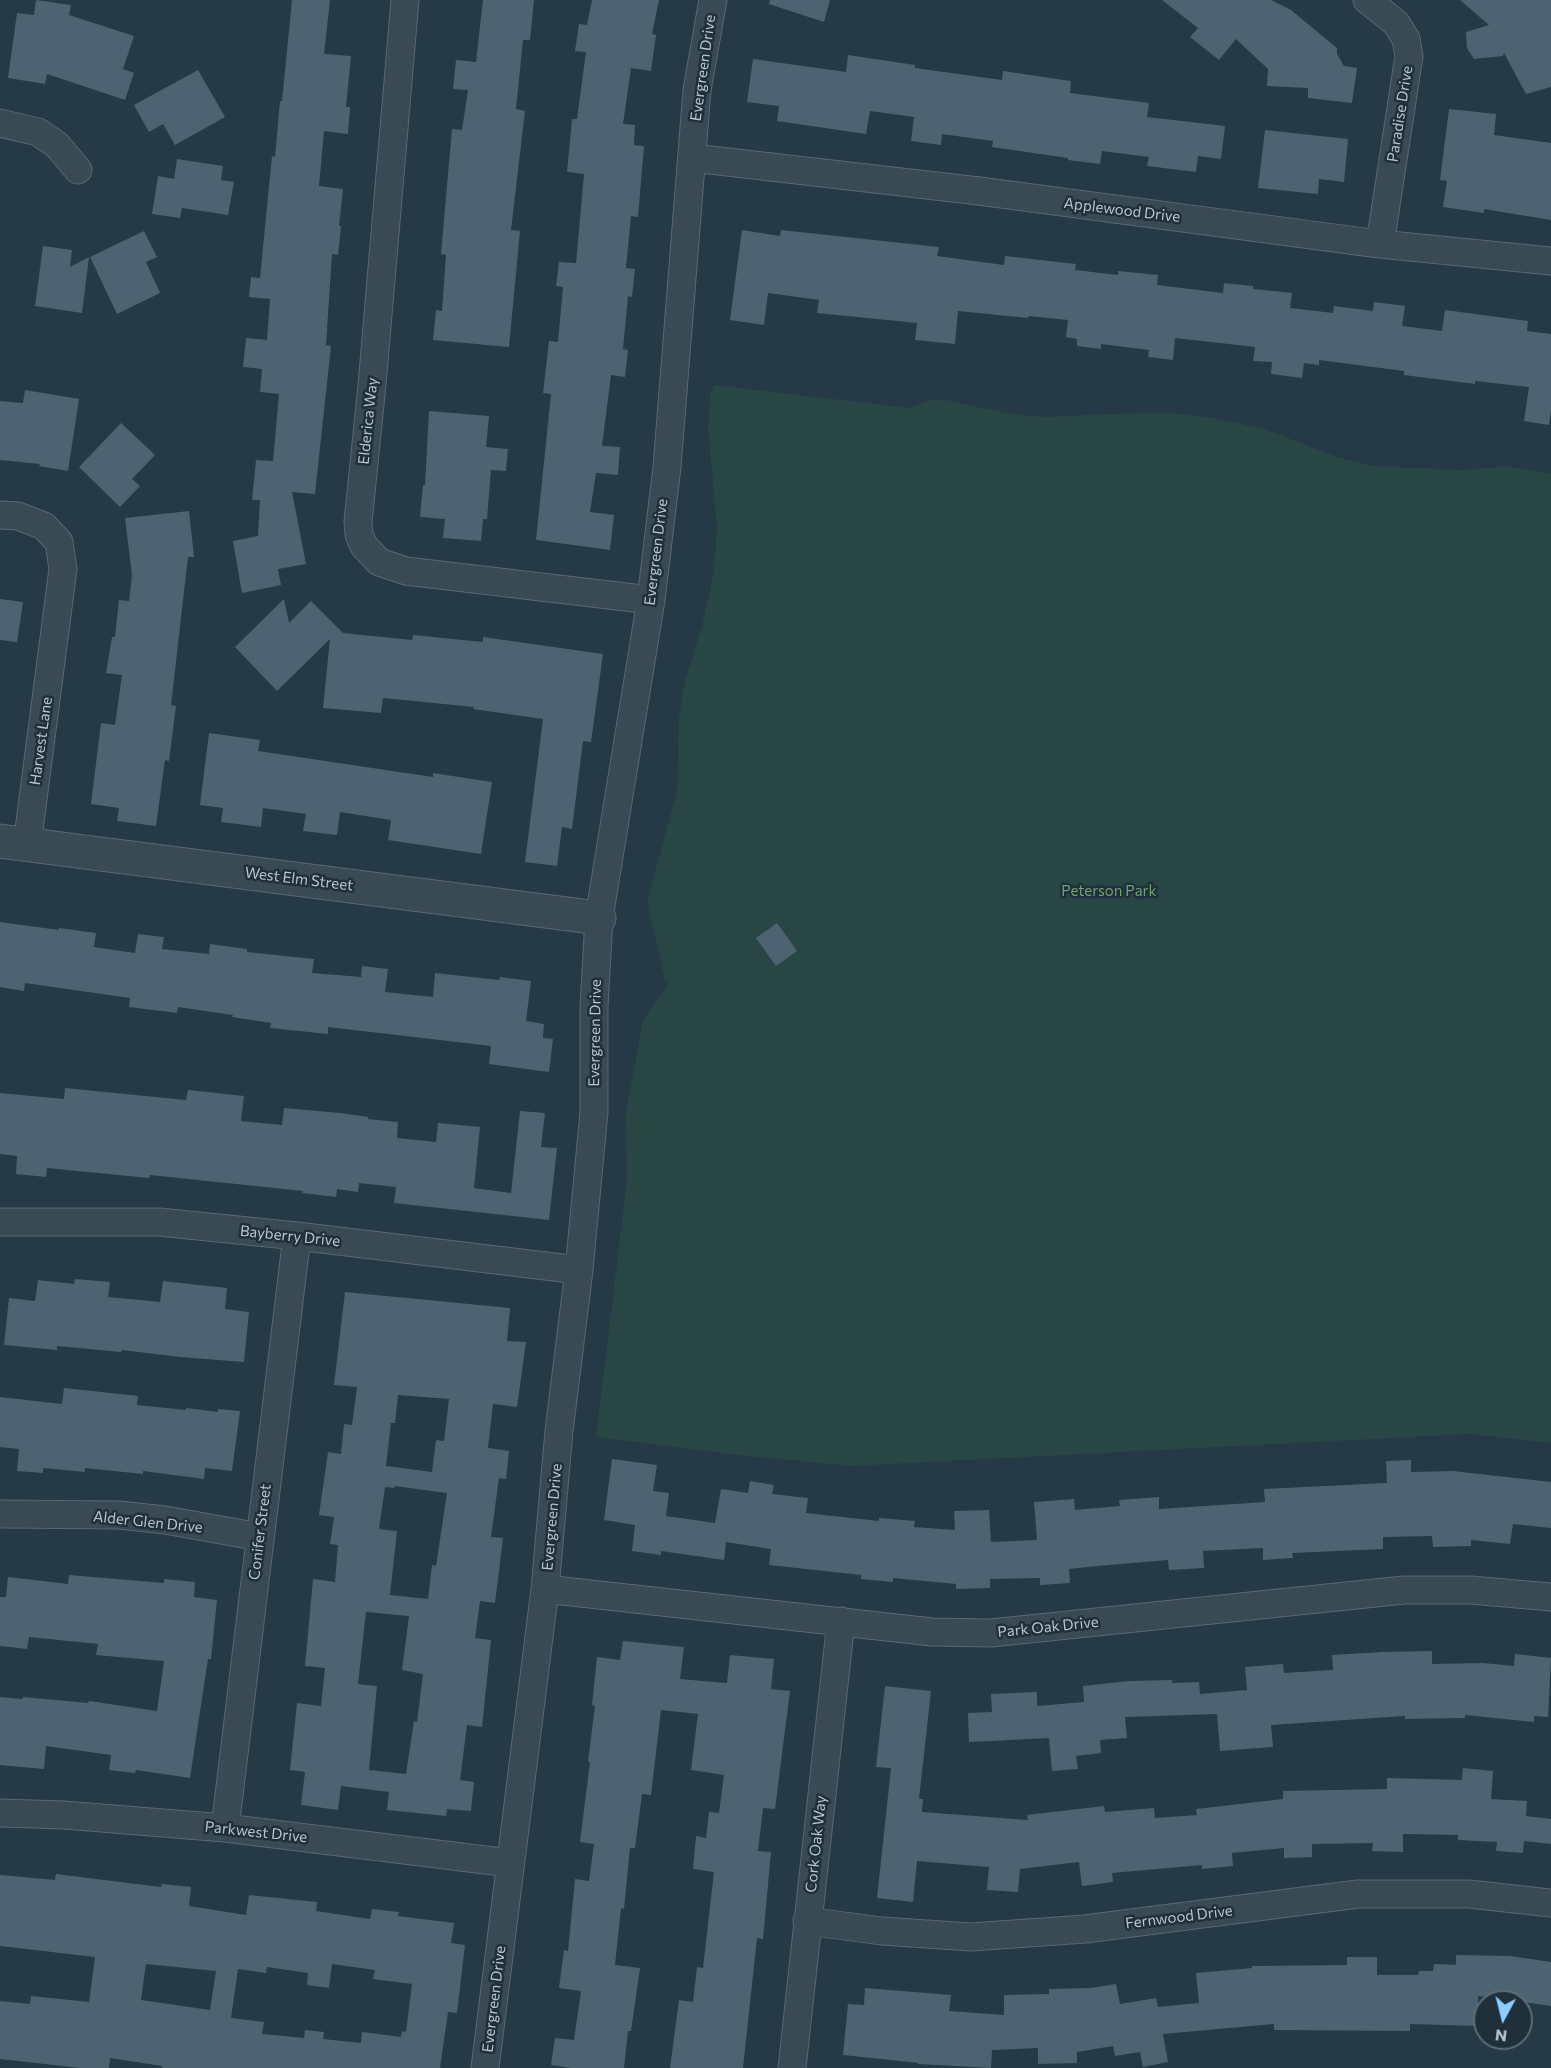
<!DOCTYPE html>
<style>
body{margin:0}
#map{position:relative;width:1551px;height:2068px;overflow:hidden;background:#253946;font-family:Commissioner,sans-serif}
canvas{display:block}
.north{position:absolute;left:1473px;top:1990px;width:60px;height:60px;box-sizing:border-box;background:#1f303b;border:2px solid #5c6c76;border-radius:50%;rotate:187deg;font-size:16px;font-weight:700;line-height:24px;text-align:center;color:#b8c5ce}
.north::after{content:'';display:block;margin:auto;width:21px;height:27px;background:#8cceff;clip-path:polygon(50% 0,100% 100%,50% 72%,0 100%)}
</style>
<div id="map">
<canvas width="1551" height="2068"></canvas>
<div class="north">N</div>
</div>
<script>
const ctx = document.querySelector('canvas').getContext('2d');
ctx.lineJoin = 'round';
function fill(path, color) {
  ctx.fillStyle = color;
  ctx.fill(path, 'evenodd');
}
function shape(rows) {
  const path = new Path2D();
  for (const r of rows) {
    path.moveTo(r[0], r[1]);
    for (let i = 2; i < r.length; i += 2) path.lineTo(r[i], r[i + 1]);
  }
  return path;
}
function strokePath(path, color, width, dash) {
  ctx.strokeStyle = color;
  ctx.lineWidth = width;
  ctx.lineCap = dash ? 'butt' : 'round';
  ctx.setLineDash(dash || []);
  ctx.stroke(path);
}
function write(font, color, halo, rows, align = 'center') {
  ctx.font = font + ' Commissioner,sans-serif';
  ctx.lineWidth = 5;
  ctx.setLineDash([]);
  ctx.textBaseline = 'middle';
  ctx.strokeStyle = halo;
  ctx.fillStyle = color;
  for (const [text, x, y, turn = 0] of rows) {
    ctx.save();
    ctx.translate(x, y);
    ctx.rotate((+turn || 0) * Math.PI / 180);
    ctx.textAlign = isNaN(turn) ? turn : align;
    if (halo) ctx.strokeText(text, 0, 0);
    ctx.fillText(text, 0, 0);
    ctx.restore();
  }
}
const green = shape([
 [714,385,909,408,932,400,946,400,1005,413,1043,417,1135,413,1172,413,1214,418,1267,430,1334,456,1373,466,1462,470,1509,466,1551,474,1551,1443,1470,1434,851,1466,738,1455,596,1437,627,1180,626,1112,643,1020,667,986,669,978,666,984,647,902,677,791,679,719,684,685,703,622,714,572,717,527,708,427,710,396]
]);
const building = shape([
 [36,0,71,5,69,15,134,36,123,69,134,73,125,100,47,74,45,84,8,78,17,13,34,15],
 [292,0,330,0,324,54,351,56,346,107,350,107,348,134,324,131,319,186,343,189,339,226,341,226,338,255,332,254,326,345,331,346,315,494,292,492,306,564,278,569,281,585,242,593,233,541,258,536,260,500,252,500,256,460,273,461,279,394,260,392,262,369,243,367,246,338,267,340,270,299,249,297,251,277,260,278,272,156,275,157,280,101,282,101],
 [483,0,534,0,530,40,523,40,516,109,525,111,511,230,520,231,509,347,433,340,436,310,442,311,446,255,441,254,452,129,462,130,468,90,453,89,456,60,476,62],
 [592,0,659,0,652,34,656,35,651,71,631,68,623,124,635,125,634,145,644,146,638,217,631,216,626,268,635,269,632,297,628,296,623,349,628,350,625,377,611,375,602,446,620,447,618,475,596,473,590,512,614,515,610,550,536,540,551,394,543,393,549,341,558,342,563,287,556,286,559,262,576,263,584,174,567,172,572,119,577,119,586,52,575,51,579,24,587,25],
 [770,0,830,0,824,22,769,4],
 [1162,0,1271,0,1291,10,1337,48,1337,54,1344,66,1357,68,1352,103,1308,98,1308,88,1267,86,1268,69,1236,39,1219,60,1190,37,1198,28],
 [1460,0,1551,0,1551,87,1526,94,1504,53,1503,56,1474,59,1467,48,1466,32,1489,25],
 [848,55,915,65,915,68,1002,80,1003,71,1071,81,1070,93,1149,103,1147,117,1225,126,1221,159,1198,156,1196,172,1147,166,1149,157,1102,151,1100,164,1068,160,1068,158,992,147,993,141,942,134,941,145,911,141,914,117,870,111,866,134,777,121,779,106,747,102,753,59,846,72],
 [198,70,225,117,175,145,163,124,149,132,134,105],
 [1449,109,1496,114,1494,135,1551,143,1551,220,1484,209,1484,213,1443,207,1447,181,1440,180],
 [1265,130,1348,139,1344,182,1319,179,1318,194,1258,188],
 [177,159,223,166,221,180,234,182,228,215,182,208,180,218,152,214,158,176,174,179],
 [742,230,780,236,781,230,939,247,937,256,1004,265,1005,256,1076,264,1075,270,1118,275,1118,271,1158,275,1157,285,1223,293,1224,283,1253,286,1253,289,1292,293,1290,308,1333,313,1334,306,1373,311,1374,302,1405,306,1402,326,1442,331,1445,310,1528,321,1527,331,1551,334,1551,410,1549,425,1524,421,1529,387,1475,381,1475,384,1404,375,1404,371,1319,360,1319,365,1304,363,1302,378,1271,374,1272,362,1253,361,1255,347,1175,338,1173,360,1148,357,1149,350,1101,344,1101,349,1077,346,1077,339,1066,337,1068,320,1029,316,1028,318,958,311,955,344,915,340,917,323,817,313,819,300,768,293,764,325,730,320],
 [144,231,157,257,146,262,160,293,117,314,90,257],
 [43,246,72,250,70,267,89,257,82,313,35,306],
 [25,390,79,399,68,471,39,466,40,464,0,460,0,401,23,403],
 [429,411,489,416,486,447,508,449,506,471,491,470,487,519,483,519,481,541,443,538,445,519,420,517,423,485,425,485],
 [121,423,155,455,132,479,140,486,120,507,79,467],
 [189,511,194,557,188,557,171,705,176,706,169,761,165,760,156,826,117,821,119,808,91,804,101,723,115,725,122,675,106,673,112,637,115,637,119,600,129,601,132,575,125,518],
 [0,599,23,602,17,642,0,640],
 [284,599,289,623,311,601,343,633,412,640,413,635,483,642,483,637,603,654,591,742,583,741,572,829,562,827,557,866,525,862,543,719,473,709,474,707,383,698,381,713,323,708,330,639,277,691,235,647],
 [209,733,260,740,258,751,433,777,433,773,492,782,481,854,388,840,391,820,340,812,337,835,303,831,306,814,263,808,261,827,221,822,223,808,200,805],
 [0,922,59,930,59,928,96,933,94,947,135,953,138,934,164,937,162,949,209,954,210,944,247,949,247,952,314,959,312,973,361,977,362,966,388,969,385,992,433,997,435,973,499,980,500,977,531,981,526,1021,544,1024,543,1038,553,1039,549,1072,489,1064,491,1046,328,1027,328,1034,270,1028,271,1023,232,1017,233,1015,178,1007,177,1013,129,1007,130,998,25,983,24,991,0,987],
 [777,923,797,951,776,966,756,938],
 [65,1088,186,1100,188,1090,244,1096,241,1121,282,1125,284,1108,340,1113,368,1117,368,1119,398,1122,397,1138,436,1142,438,1123,480,1127,474,1188,511,1193,520,1111,545,1113,541,1147,557,1148,549,1220,394,1203,396,1187,359,1183,358,1192,337,1189,336,1197,302,1193,303,1191,150,1175,149,1178,47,1168,46,1177,16,1174,17,1156,0,1154,0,1093,64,1099],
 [75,1279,110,1282,108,1297,160,1302,163,1281,227,1288,225,1309,249,1312,244,1362,180,1357,122,1350,121,1352,57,1346,57,1350,4,1345,9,1298,35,1301,38,1280,74,1284],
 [345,1292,510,1308,507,1341,526,1342,517,1407,493,1404,488,1448,509,1451,506,1479,499,1478,491,1537,503,1538,495,1603,480,1601,475,1638,491,1640,482,1727,467,1725,460,1780,474,1782,471,1811,447,1809,446,1816,387,1810,389,1792,341,1786,338,1810,301,1805,305,1772,290,1770,297,1703,321,1706,325,1668,305,1666,313,1579,335,1582,338,1545,330,1544,334,1517,319,1515,328,1452,341,1454,344,1424,352,1425,357,1387,334,1385],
 [398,1395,449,1399,444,1441,436,1440,432,1472,386,1466,391,1423,395,1423],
 [395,1486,447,1493,436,1566,432,1565,428,1599,390,1595,397,1531,379,1529,385,1487,394,1488],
 [366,1612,409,1616,402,1670,423,1674,417,1722,414,1721,406,1774,369,1770,377,1686,358,1684],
 [64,1388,138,1396,137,1405,186,1410,186,1408,218,1412,218,1409,240,1411,232,1471,205,1468,204,1479,143,1471,143,1474,85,1468,85,1472,43,1468,43,1473,17,1471,19,1449,0,1447,0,1397,62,1404],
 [612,1459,657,1465,653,1491,669,1493,666,1516,715,1523,721,1489,748,1493,750,1481,774,1485,772,1494,808,1498,806,1513,879,1521,879,1518,915,1521,914,1527,955,1530,954,1511,989,1510,991,1542,1037,1540,1034,1502,1074,1499,1075,1510,1120,1506,1119,1500,1159,1497,1159,1509,1265,1502,1264,1489,1387,1483,1386,1461,1411,1460,1411,1472,1453,1471,1551,1482,1551,1528,1513,1524,1510,1544,1471,1540,1471,1546,1433,1547,1432,1536,1383,1537,1383,1549,1292,1553,1293,1558,1263,1560,1263,1548,1203,1551,1204,1568,1169,1570,1168,1560,1097,1566,1069,1569,1070,1583,1040,1585,1040,1578,990,1579,990,1588,956,1589,956,1584,893,1578,893,1582,861,1579,861,1575,769,1565,771,1549,726,1542,724,1560,661,1551,661,1555,632,1551,635,1525,604,1520],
 [69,1575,164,1583,164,1579,195,1582,194,1597,217,1600,211,1659,208,1659,190,1778,136,1770,135,1773,109,1770,111,1755,46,1746,44,1769,0,1765,0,1697,23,1699,23,1697,88,1703,89,1701,157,1711,164,1661,96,1655,98,1644,29,1637,27,1649,0,1646,0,1597,6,1597,8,1577,68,1584],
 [623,1641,684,1647,680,1679,727,1683,730,1655,774,1659,771,1689,790,1691,775,1809,763,1808,758,1851,771,1852,763,1939,757,1938,743,2068,670,2068,679,2000,693,2002,697,1967,703,1968,714,1872,693,1869,696,1836,706,1838,709,1812,719,1813,724,1775,691,1770,698,1714,661,1710,651,1795,642,1794,635,1848,630,1848,624,1909,621,1908,615,1965,640,1968,631,2031,628,2031,624,2068,571,2068,551,2065,555,2038,574,2040,581,1991,559,1988,564,1950,568,1951,575,1879,589,1881,594,1844,580,1842,590,1762,588,1762,595,1706,592,1705,597,1657,620,1660],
 [1432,1651,1432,1664,1483,1663,1514,1666,1515,1654,1551,1658,1548,1717,1534,1716,1534,1722,1465,1715,1465,1718,1405,1719,1405,1716,1271,1725,1273,1747,1220,1751,1217,1714,1125,1717,1127,1738,1100,1740,1101,1753,1076,1756,1078,1769,1052,1771,1049,1738,969,1742,968,1713,992,1712,991,1694,1037,1692,1037,1706,1084,1702,1083,1686,1129,1681,1172,1680,1172,1683,1199,1682,1200,1694,1247,1690,1245,1667,1283,1664,1284,1673,1333,1670,1332,1655,1382,1652],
 [885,1686,931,1691,919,1799,923,1799,922,1812,1028,1820,1027,1815,1104,1806,1105,1812,1154,1808,1155,1818,1197,1815,1196,1809,1283,1799,1283,1791,1387,1789,1387,1778,1462,1780,1463,1768,1493,1771,1491,1799,1527,1801,1526,1816,1551,1819,1551,1844,1524,1841,1523,1853,1496,1851,1497,1842,1458,1840,1458,1835,1403,1834,1403,1852,1372,1851,1373,1843,1312,1844,1312,1857,1284,1858,1284,1848,1232,1853,1233,1866,1202,1869,1202,1865,1112,1873,1113,1882,1082,1886,1079,1862,1020,1869,1018,1892,987,1890,989,1867,917,1861,913,1902,877,1898,891,1768,876,1767],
 [56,1874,161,1887,162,1884,191,1887,189,1906,246,1915,249,1895,317,1902,316,1911,370,1919,372,1909,399,1912,398,1916,454,1923,451,1943,465,1945,457,2013,448,2012,440,2068,162,2068,162,2066,110,2058,109,2068,80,2068,0,2059,0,2001,30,2004,31,1996,89,2002,95,1957,0,1946,0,1875,55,1880],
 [146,1964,216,1971,210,2010,141,2000],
 [332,1964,375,1970,373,1979,412,1984,406,2032,402,2031,401,2037,362,2032,361,2043,323,2039,324,2032,305,2030,304,2038,262,2034,264,2022,231,2018,238,1969,266,1973,267,1967,308,1973,307,1985,329,1988],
 [1456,1955,1510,1956,1551,1962,1551,2006,1478,1996,1478,2026,1410,2024,1410,2031,1274,2030,1274,2024,1163,2034,1168,2062,1143,2067,1140,2052,1115,2056,1113,2046,1077,2052,1077,2063,1038,2064,1038,2048,992,2050,991,2068,918,2064,918,2063,843,2055,848,2004,864,2005,865,1988,951,1995,949,2011,1004,2015,1004,1995,1049,1994,1049,1989,1091,1988,1116,1984,1120,2004,1156,1998,1158,2007,1199,2003,1196,1973,1252,1968,1252,1966,1347,1965,1347,1957,1377,1957,1377,1975,1418,1975,1419,1971,1433,1971,1434,1964,1456,1965]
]);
const minor = shape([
 [405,0,372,385,358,522,359,535,364,546,379,562,406,571,651,600],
 [1367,0,1396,23,1406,39,1409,56,1380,244],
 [0,123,38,132,57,145,78,170],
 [693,158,979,191,1380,244,1551,261],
 [0,515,18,516,44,526,59,542,63,569,27,845],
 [0,1222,159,1222,297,1236,579,1270],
 [0,1514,119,1515,165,1520,260,1537],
 [545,1589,932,1632,991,1633,1404,1590,1471,1590,1551,1597],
 [0,1813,64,1815,225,1828,510,1863],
 [225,1828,297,1236],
 [807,1921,882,1931,971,1937,1085,1929,1358,1894,1469,1894,1551,1903],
 [485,2068,545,1589,559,1431,579,1270,594,1112,594,1007,599,918,651,600,667,467,697,90,713,0],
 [792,2068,841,1621]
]);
const tertiary = shape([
 [0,841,599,918]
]);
const streetNames = [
 ["Evergreen Drive",703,68,-82],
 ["Paradise Drive",1400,114,-81],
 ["Applewood Drive",1122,210,7],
 ["Elderica Way",368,421,-84],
 ["Evergreen Drive",656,552,-83],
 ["Harvest Lane",41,741,-82],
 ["West Elm Street",299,879,7],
 ["Evergreen Drive",595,1033,-89],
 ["Bayberry Drive",290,1236,6],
 ["Evergreen Drive",552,1517,-85],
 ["Alder Glen Drive",148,1522,6],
 ["Conifer Street",260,1532,-83],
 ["Park Oak Drive",1048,1627,-6],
 ["Parkwest Drive",256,1832,6],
 ["Cork Oak Way",816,1844,-84],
 ["Fernwood Drive",1179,1917,-7],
 ["Evergreen Drive",494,1999,-83]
];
const parkNames = [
 ["Peterson Park",1109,891]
];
fill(green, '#284744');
fill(building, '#4e6371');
strokePath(minor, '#596872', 29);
strokePath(tertiary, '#596872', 35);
strokePath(minor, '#3a4a55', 27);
strokePath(tertiary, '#3a4a55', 33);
write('15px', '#b8c5ce', '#1f303b', streetNames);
write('15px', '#6da16f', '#1f303b', parkNames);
</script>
